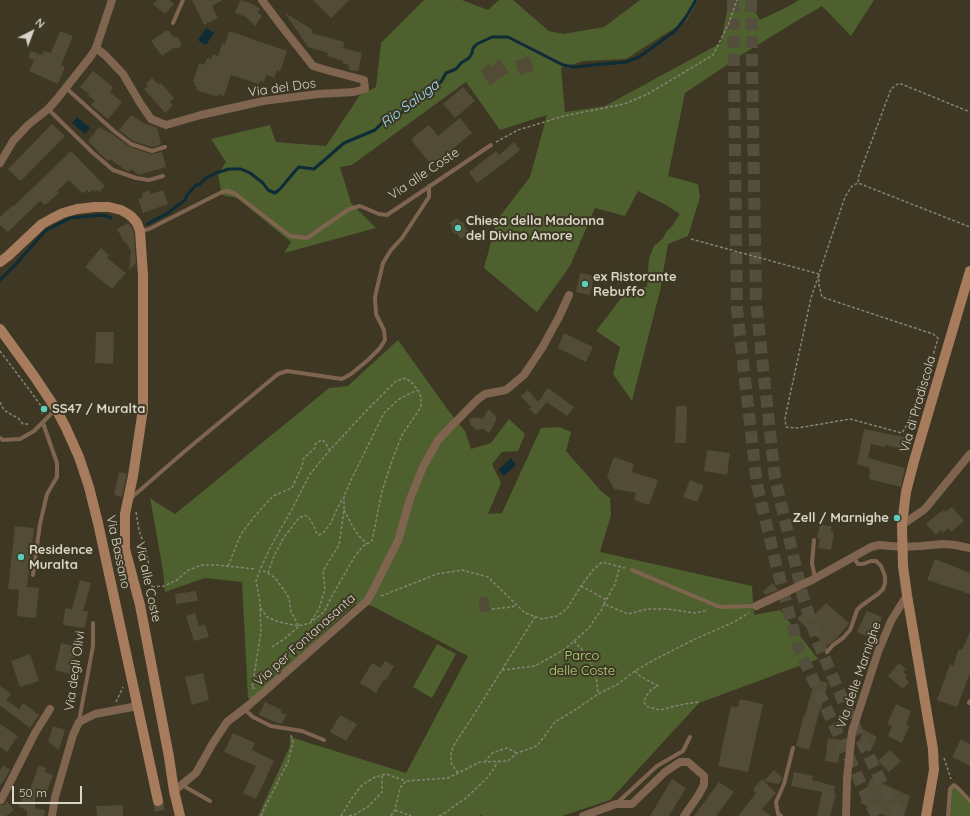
<!DOCTYPE html>
<style>
body{margin:0}
#map{position:relative;width:970px;height:816px;overflow:hidden;background:#3d3723;font-family:Quicksand,sans-serif}
canvas{display:block}
.north{position:absolute;left:12px;top:12px;width:40px;height:40px;-webkit-text-stroke:3px #3d3723;paint-order:stroke;rotate:42deg;font-size:11px;font-weight:700;line-height:16px;text-align:center;color:#d8d4c8}
.north::after{content:'';display:block;margin:auto;width:14px;height:18px;background:#d8d4c8;clip-path:polygon(50% 0,100% 100%,50% 72%,0 100%)}
.scale{position:absolute;left:12px;top:786px;width:70px;height:18px;box-sizing:border-box;border:2px solid #d8d4c8;border-top:0;padding-left:5px;font-size:12px;line-height:14px;white-space:nowrap;color:#d8d4c8;-webkit-text-stroke:3px #3d3723;paint-order:stroke}
</style>
<div id="map">
<canvas width="970" height="816"></canvas>
<div class="north">N</div>
<div class="scale">50 m</div>
</div>
<script>
const ctx = document.querySelector('canvas').getContext('2d');
ctx.lineJoin = 'round';
function fill(path, color) {
  ctx.fillStyle = color;
  ctx.fill(path, 'evenodd');
}
function shape(rows) {
  const path = new Path2D();
  for (const r of rows) {
    path.moveTo(r[0], r[1]);
    for (let i = 2; i < r.length; i += 2) path.lineTo(r[i], r[i + 1]);
  }
  return path;
}
function strokePath(path, color, width, dash) {
  ctx.strokeStyle = color;
  ctx.lineWidth = width;
  ctx.lineCap = dash ? 'butt' : 'round';
  ctx.setLineDash(dash || []);
  ctx.stroke(path);
}
function write(font, color, halo, rows, align = 'center') {
  ctx.font = font + ' Quicksand,sans-serif';
  ctx.lineWidth = 4;
  ctx.setLineDash([]);
  ctx.textBaseline = 'middle';
  ctx.strokeStyle = halo;
  ctx.fillStyle = color;
  for (const [text, x, y, turn = 0] of rows) {
    ctx.save();
    ctx.translate(x, y);
    ctx.rotate((+turn || 0) * Math.PI / 180);
    ctx.textAlign = isNaN(turn) ? turn : align;
    if (halo) ctx.strokeText(text, 0, 0);
    ctx.fillText(text, 0, 0);
    ctx.restore();
  }
}
const green = shape([
 [424,0,462,0,488,10,499,0,513,0,549,31,563,34,604,27,640,0,698,0,687,20,626,59,584,61,561,68,565,112,605,106,721,43,728,5,731,0,748,0,760,20,787,7,799,0,874,0,851,36,822,6,803,17,743,54,685,93,668,176,698,184,700,197,688,236,668,244,660,291,632,401,613,374,620,347,596,331,629,288,647,287,649,258,654,246,663,238,667,231,673,225,680,214,666,205,638,191,625,216,595,208,570,266,537,312,484,268,497,220,530,177,547,115,500,130,466,82,352,165,340,167,351,203,376,228,284,253,291,242,237,198,222,195,218,174,226,162,211,139,270,125,276,142,326,146,360,95,376,87,381,43],
 [398,340,448,410,465,431,471,449,491,443,509,419,525,434,518,451,502,452,492,464,501,483,488,514,502,513,541,428,559,427,571,432,566,451,601,491,610,498,611,515,600,552,752,586,754,615,780,610,818,659,699,703,610,800,562,816,482,816,481,815,478,816,258,816,290,746,290,737,406,773,468,656,372,606,355,604,252,700,248,698,242,582,205,578,165,592,163,571,150,497,154,501,175,514,329,388,348,386],
 [437,644,456,654,432,698,413,687],
 [954,785,970,801,970,816,948,816,950,794]
]);
const water = shape([
 [206,28,214,33,206,45,198,40],
 [77,117,90,128,85,134,72,123],
 [511,458,516,465,504,476,498,470]
]);
const stream = shape([
 [147,224,168,213,177,206,185,200,187,195,195,186,200,184,206,178,216,173,229,169,241,169,250,173,263,183,268,190,275,193,280,189,296,170,299,167,314,169,344,143,375,130,389,116,400,114,409,105,423,97,433,87,441,82,446,73,456,69,461,63,469,58,472,53,473,48,477,44,492,37,508,37,563,65,575,67,593,65,626,62,639,57,675,31,686,17,696,0],
 [0,280,16,264,45,231,70,218,103,215,111,218]
]);
const building = shape([
 [157,0,169,0,174,4,165,14,153,4],
 [192,0,223,0,212,6,218,18,204,25],
 [240,0,253,4,260,9,258,12,262,16,255,26,246,17,235,13],
 [313,0,349,0,331,18],
 [285,13,313,30,311,33,345,42,343,48,362,53,358,71,349,70,349,65,342,63,343,61,327,56,328,53,308,47],
 [60,31,73,36,61,65,65,67,58,84,29,71,34,60,28,58,31,51,42,55,44,51,51,53],
 [166,31,169,31,174,38,177,36,182,45,177,49,175,47,162,56,151,41],
 [229,31,287,51,280,72,277,70,274,78,267,75,264,82,260,81,259,84,231,75,224,96,219,94,218,97,196,90,197,87,194,86,195,83,193,82,199,63,204,65,207,58,211,59,213,54,218,56,222,43,225,44],
 [529,56,534,71,520,75,515,61],
 [499,59,509,72,490,85,480,71,489,64,491,67],
 [93,71,113,87,110,92,122,102,108,119,91,105,95,101,88,95,89,94,80,87],
 [152,78,159,85,161,83,174,98,170,102,173,105,165,113,144,89,148,86,146,84],
 [463,87,475,101,455,118,443,104],
 [131,115,144,123,157,128,161,143,160,144,160,145,152,147,133,141,119,130],
 [460,118,472,133,444,156,445,158,433,167,411,140,414,138,413,137,429,125,438,136],
 [52,124,65,136,22,180,19,180,8,169],
 [99,127,112,134,130,147,151,154,162,152,166,167,138,175,132,169,129,172,125,170,110,159,108,161,98,152,98,151,88,141],
 [514,142,520,150,508,160,477,183,469,172,496,151,499,155],
 [71,151,105,186,99,192,97,190,95,192,93,190,89,193,87,190,85,193,84,192,82,193,69,180,57,191,59,193,45,205,40,201,8,232,0,225,0,217,11,207,13,205,14,206],
 [149,190,151,194,163,190,168,204,143,213,138,199,143,197,142,193],
 [457,218,460,221,464,223,465,228,469,233,461,239,457,234,454,233,452,231,451,228,452,226,449,223],
 [128,223,131,226,134,232,136,263,129,270,131,251,125,241,124,242,117,229],
 [101,248,109,255,107,258,126,273,112,289,85,267],
 [580,273,594,276,590,295,576,292],
 [96,332,114,332,113,364,95,363],
 [564,333,593,347,586,362,558,348],
 [548,388,574,407,567,416,547,402,536,415,529,409,531,407,521,396,528,390,538,402],
 [676,406,687,406,686,443,675,443],
 [489,409,497,418,494,424,492,429,489,433,483,429,476,430,470,424,469,419,478,417,482,419],
 [864,429,913,439,909,450,885,445,885,447,871,444,868,458,905,468,901,487,869,479,870,468,857,464],
 [707,450,730,453,727,475,704,471],
 [614,457,634,464,632,472,658,480,649,505,634,500,636,493,614,489,607,476],
 [119,472,127,474,122,497,114,495],
 [690,480,703,485,703,488,697,502,683,497],
 [952,507,964,521,951,532,948,528,943,533,941,530,936,535,926,524,940,512,940,513,944,510,946,512],
 [820,524,832,527,830,531,834,532,831,550,818,548,820,539,817,538],
 [15,526,34,528,27,587,39,588,36,618,17,616,19,590,8,589],
 [935,559,970,573,970,594,927,580],
 [80,580,91,583,83,611,88,611,85,628,63,625,65,608,72,609],
 [772,583,778,590,766,595,763,592],
 [196,591,198,601,176,604,175,594],
 [488,597,490,611,480,612,479,598],
 [826,603,849,623,848,625,836,639,827,646,797,619,808,607,815,614],
 [867,611,882,617,873,639,857,632],
 [195,613,199,626,205,625,209,637,194,641,186,616],
 [970,632,970,673,957,707,937,700,950,664,953,666,959,649,962,650],
 [61,643,77,647,70,674,55,670],
 [30,654,39,681,20,687,11,661],
 [385,661,394,666,386,680,384,679,376,693,360,683,372,663,381,668],
 [899,663,906,669,903,672,907,675,905,678,909,682,903,689,888,676],
 [203,673,209,700,192,705,185,677],
 [815,679,828,683,821,709,820,709,809,750,796,746,804,714,805,715],
 [0,686,11,694,6,700,19,709,23,703,39,715,30,728,1,706,0,708],
 [740,699,763,704,748,772,718,766,731,706,738,707],
 [265,702,282,710,280,712,286,715,282,724,277,723,259,715],
 [896,704,911,711,906,724,909,726,902,743,888,736,892,726,887,724],
 [340,715,357,724,346,741,330,732],
 [0,724,18,736,7,752,0,747],
 [53,726,65,730,59,750,48,742],
 [864,730,877,737,870,752,857,745],
 [233,733,255,743,252,750,274,761,256,799,243,793,256,766,224,752],
 [828,738,842,740,838,763,825,761],
 [961,739,970,744,970,766,952,757],
 [890,750,901,761,889,772,878,761],
 [4,765,10,770,6,777,0,786,0,770],
 [39,765,46,768,45,772,53,775,47,792,36,788,35,808,45,810,44,816,27,816,27,811,18,806,24,794,28,795],
 [774,770,782,777,781,781,779,784,764,781],
 [794,772,813,776,812,780,835,786,834,793,836,793,830,816,817,816,822,792,791,786],
 [871,778,910,796,904,816,886,816,860,803],
 [672,779,686,788,669,816,650,816],
 [762,779,776,793,762,809,771,816,738,816,756,793,754,791,754,788],
 [719,782,734,792,716,816,694,816],
 [7,801,14,810,6,816,0,816,0,805,4,805],
 [123,805,123,816,97,816,96,806]
]);
const secondaryTunnel = shape([
 [158,801,161,816]
]);
const highwayTunnel = shape([
 [733,0,737,309,757,485,776,564,798,647,868,799,877,816],
 [751,0,756,302,775,478,803,597,817,640,847,710,886,792,901,816]
]);
const path = shape([
 [496,142,518,130,564,116,624,104,646,95,713,55,728,25,737,0],
 [858,182,859,175,891,89,899,83,970,112],
 [691,239,819,274,845,197,852,186,858,183,970,227],
 [819,274,819,285,822,297,933,334,938,338,926,381,917,400,914,405,909,421,902,433,850,419,798,428,786,427,785,418,811,298,819,274],
 [0,351,31,392,41,406,42,409,42,414],
 [0,402,4,410,12,415,18,418,23,424,27,424,29,425],
 [344,510,353,527,359,536,367,544],
 [136,512,139,530,147,554,152,587,148,595],
 [228,566,241,534,254,517,273,496,292,488,302,466,304,458,315,448,315,445,317,442,323,440,330,450],
 [263,571,268,573,275,578,284,590,289,598,291,612,299,626,287,637,272,647],
 [268,573,274,556,284,537,299,518,305,515,309,518,314,526,316,532,319,535,323,533,331,523,335,513,343,498],
 [581,586,607,600],
 [152,587,164,586,177,580,187,571,201,565,216,565,256,569],
 [381,596,437,574,462,570,488,577,525,613,542,619,557,616,567,609,581,586,593,570,602,562,625,568],
 [604,604,615,584,620,566],
 [492,609,512,607,516,605],
 [311,621,319,609,325,589,323,571,339,545,344,510,344,496,352,478,384,413,399,399,417,390],
 [574,641,586,654,593,668,597,682,598,694],
 [502,670,535,666,565,649,589,628,596,617,601,611,604,604,628,614,647,609,667,609,695,613,708,610],
 [635,671,640,676,658,686,652,689,646,696,644,703,648,707,660,710,684,704,699,702],
 [255,688,252,688,261,632,260,607,260,603,256,581,260,570,270,548,292,509,310,474,330,450,367,410,396,381,406,378,413,384,418,390,421,397,421,407,402,435,393,458,382,491,372,541,363,546,355,556,332,596,324,612,310,623,299,626,279,622,267,617,260,607],
 [116,702,123,687],
 [944,758,951,779],
 [485,762,492,753,507,748,517,753],
 [458,773,451,763,451,753,454,745,475,713,535,617],
 [395,810,411,816],
 [261,816,265,807,288,762,293,741,291,735],
 [341,816,352,798,362,785,375,777,386,774,406,781],
 [349,816,356,814,369,806,382,792,382,775],
 [391,816,395,810,400,788,406,781,448,778,480,762,508,761,517,753,537,746,555,722,578,708,598,694,618,684,635,671,652,661,693,640,734,622,749,613],
 [439,816,442,815,467,797,488,777,498,762]
]);
const lane = shape([
 [173,23,183,0],
 [66,88,114,131,131,144,152,151,165,147],
 [48,109,92,152,113,170,136,178,149,180,163,176],
 [140,231,149,229,222,192,227,191,234,193,238,196,290,236,307,238,349,209,353,208,360,206,379,214,387,215,491,145],
 [0,438,3,440,20,439,34,431,56,409],
 [131,498,185,451,278,374,287,371,342,379,351,374,368,360,380,348,385,340,384,330,376,314,375,297,383,263,391,250,402,238,429,197,429,186],
 [814,540,812,563,815,578],
 [632,570,720,607,756,606],
 [33,575,40,524,47,494,57,477,57,463,43,423],
 [827,652,833,645,843,638,850,630,852,625,857,610,861,606,878,594,883,589,885,583,885,576,881,566,876,561,871,561,863,564,858,564,853,557],
 [969,703,970,701],
 [244,709,253,717,271,726,302,731,324,740],
 [79,721,93,646,93,623],
 [182,785,210,801],
 [617,803,657,766,683,751,690,737],
 [781,816,778,814,776,802,784,784,793,748],
 [948,816,950,789,954,785,958,788,970,801]
]);
const street = shape([
 [96,48,105,55,123,74,140,103,151,119,166,125,201,115,263,101,318,94,354,92,365,89,364,80,330,71,313,66,283,28,262,0],
 [0,163,13,141,28,125,48,109,57,99,91,56,96,48,112,0],
 [902,525,925,509,970,454],
 [756,606,812,580,871,547,879,545,902,547,921,546,943,544,955,545,970,548],
 [174,791,196,773,213,743,227,722,249,705,368,600,398,541,410,499,423,467,438,440,478,399,485,394,506,390,524,375,542,348,559,317,569,295],
 [1,800,35,733,50,709],
 [52,816,55,797,73,735,79,722,95,714,138,706],
 [583,816,616,804,632,804,665,772,680,762,688,762,704,776,704,785,698,796,684,816],
 [846,816,847,778,852,732,878,652,891,621,907,595]
]);
const secondary = shape([
 [0,262,8,256,42,224,51,219,63,213,77,209,95,207,109,207,121,210,128,214,132,217,137,223,140,231,143,275,143,409,133,476,125,514,125,549,140,605,169,757,174,791,180,816],
 [0,329,34,376,56,409,66,428,79,457,89,487,98,523,158,801],
 [926,816,934,770,933,749,907,595,903,566,902,525,906,492,914,461,970,271]
]);
const markers = [
 [458,228,4,"#5bcebc"],
 [585,284,4,"#5bcebc"],
 [44,409,4,"#5bcebc"],
 [897,518,4,"#5bcebc"],
 [21,557,4,"#5bcebc"]
];
const streetNames = [
 ["Via del Dos",282,88,-8],
 ["Via alle Coste",424,174,-34],
 ["Via di Pradiscola",918,404,-74],
 ["Via Bassano",118,552,78],
 ["Via alle Coste",148,582,78],
 ["Via per Fontanasanta",305,640,-42],
 ["Via degli Olivi",75,671,-82],
 ["Via delle Marnighe",859,675,-71]
];
const poiNames = [
 ["Chiesa della Madonna",466,221],
 ["del Divino Amore",466,236],
 ["ex Ristorante",593,277],
 ["Rebuffo",593,292],
 ["SS47 / Muralta",52,409],
 ["Zell / Marnighe",889,518,"right"],
 ["Residence",29,550],
 ["Muralta",29,565]
];
const parkNames = [
 ["Parco",582,656],
 ["delle Coste",582,671]
];
const waterNames = [
 ["Rio Saluga",410,104,-37]
];
fill(green, '#4d602e');
fill(water, '#0d2c36');
strokePath(stream, '#0d2c36', 3);
fill(building, '#524c37');
strokePath(secondaryTunnel, '#544f3c', 10, [10, 5]);
strokePath(highwayTunnel, '#544f3c', 12, [12, 6]);
strokePath(path, '#898373', 1.5, [3, 2]);
strokePath(lane, '#7f6450', 4);
strokePath(street, '#7f6450', 8);
strokePath(secondary, '#a67c5d', 10);
for (const [x, y, r, color] of markers) {
  const dot = new Path2D();
  dot.arc(x, y, r, 0, 2 * Math.PI);
  ctx.fillStyle = color;
  ctx.fill(dot);
  strokePath(dot, '#3d3723', 1.5);
}
write('13px', '#d8d4c8', '#3d3723', streetNames);
write('bold 13px', '#d8d4c8', '#3d3723', poiNames, 'left');
write('13px', '#b9df7e', '#3d3723', parkNames);
write('italic 14px', '#9be2fb', '#3d3723', waterNames);
</script>
